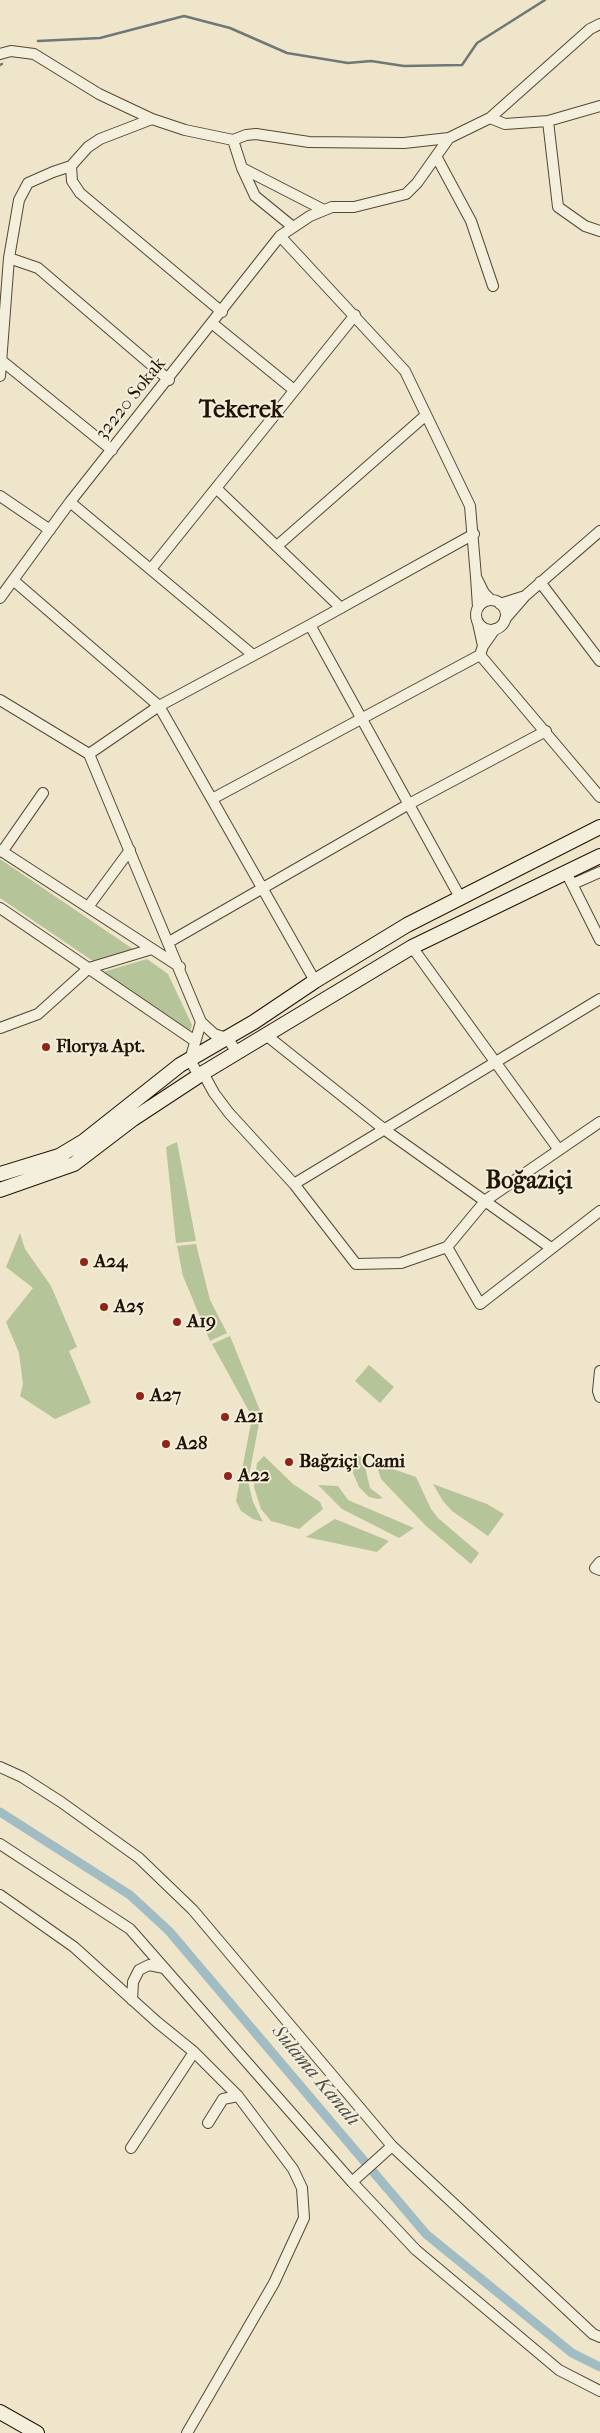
<!DOCTYPE html>
<meta charset="utf-8">
<style>
body{margin:0}
canvas{display:block;background:#eee5cb}
</style>
<canvas width="600" height="2433"></canvas>
<script>
const ctx = document.querySelector('canvas').getContext('2d');
ctx.lineJoin = 'round';
function fill(path, color) {
  ctx.fillStyle = color;
  ctx.fill(path, 'evenodd');
}
function shape(rows) {
  const path = new Path2D();
  for (const r of rows) {
    if (r.length === 3) {
      path.moveTo(r[0] + r[2], r[1]);
      path.arc(r[0], r[1], r[2], 0, 2 * Math.PI);
      continue;
    }
    path.moveTo(r[0], r[1]);
    for (let i = 2; i < r.length; i += 2) path.lineTo(r[i], r[i + 1]);
  }
  return path;
}
function strokePath(path, color, width, dash) {
  ctx.strokeStyle = color;
  ctx.lineWidth = width;
  ctx.lineCap = dash ? 'butt' : 'round';
  ctx.setLineDash(dash || []);
  ctx.stroke(path);
}
function write(font, color, halo, rows, align = 'center') {
  ctx.font = font + ' "IM FELL French Canon",serif';
  ctx.lineWidth = 4;
  ctx.setLineDash([]);
  ctx.textBaseline = 'middle';
  ctx.strokeStyle = halo;
  ctx.fillStyle = color;
  for (const [text, x, y, turn = 0] of rows) {
    ctx.save();
    ctx.translate(x, y);
    ctx.rotate((+turn || 0) * Math.PI / 180);
    ctx.textAlign = isNaN(turn) ? turn : align;
    if (halo) ctx.strokeText(text, 0, 0);
    ctx.fillText(text, 0, 0);
    ctx.restore();
  }
}
const green = shape([
 [0,859,133,949,93,961,0,898],
 [147,959,168,974,192,1025,190,1032,103,972],
 [177,1142,196,1241,176,1243,166,1147],
 [20,1233,25,1249,51,1286,77,1347,69,1351,91,1403,55,1419,20,1396,23,1384,19,1353,6,1322,33,1288,6,1267],
 [196,1244,210,1300,227,1333,210,1341,183,1276,177,1246],
 [230,1336,261,1413,248,1481,253,1502,263,1522,253,1519,241,1511,236,1501,251,1423,250,1413,212,1344],
 [369,1365,394,1387,380,1403,355,1381],
 [356,1454,363,1458,370,1488,383,1498,378,1499,369,1497,359,1487,353,1473],
 [264,1456,293,1484,320,1502,323,1509,299,1529,271,1521,261,1509,254,1487,257,1463],
 [376,1463,416,1477,431,1509,438,1518,479,1553,471,1564,426,1526,381,1479],
 [433,1484,487,1504,504,1514,488,1536,452,1511,443,1501],
 [318,1485,338,1486,348,1500,414,1528,399,1538,342,1509],
 [335,1519,389,1541,377,1552,306,1537]
]);
const stream = shape([
 [38,41,100,38,184,16,230,28,287,53,348,63,371,61,404,66,462,65,477,43,545,0],
 [0,65,2,64]
]);
const canal = shape([
 [0,1812,130,1895,169,1931,426,2234,572,2353,600,2367]
]);
const street = shape([
 [0,54,11,51,34,54,99,94,152,119,185,130,233,140,246,135,256,134,309,142,404,143,449,138,490,118,590,29,600,24],
 [490,118,505,124,548,121,600,106],
 [548,121,558,207,585,226,600,231],
 [233,140,242,168,255,196,293,227],
 [436,156,471,221,493,286],
 [71,166,72,181,80,193,222,312],
 [242,168,324,210],
 [280,236,405,371,470,506,476,577],
 [9,258,38,268,169,380],
 [213,324,294,390],
 [2,361,112,450],
 [0,376,9,258,19,200,28,183,53,172,71,166,88,147,100,139,152,119],
 [216,488,341,608],
 [0,496,50,530],
 [70,502,253,655],
 [277,546,426,415],
 [151,569,355,315],
 [13,580,159,706,315,981],
 [540,582,600,661],
 [525,596,600,531],
 [0,598,70,502,280,236,310,216,332,207,354,207,406,194,417,183,449,138],
 [491,615,15],
 [500,604,525,596,505,619],
 [478,607,476,577,484,593,491,600],
 [478,623,483,646,495,629],
 [310,625,461,899],
 [483,646,480,655,600,797],
 [0,700,89,754,201,1022,190,1060,199,1076],
 [89,754,159,706,310,625,474,534],
 [212,799,480,655],
 [0,850,180,967],
 [2,852,43,793],
 [566,872,600,940],
 [573,884,600,872],
 [88,907,130,850],
 [0,908,195,1041],
 [169,942,409,804,546,731],
 [412,947,559,1150,600,1122],
 [201,1022,214,1034,227,1038,237,1052],
 [0,1028,38,1014,89,968,152,949],
 [266,1035,385,1130,551,1248],
 [203,1073,214,1093,229,1113,294,1184,356,1264,401,1263,447,1247],
 [559,1150,486,1200,447,1247,480,1304,600,1211],
 [294,1184,600,999],
 [600,1371,598,1391,600,1397],
 [600,1562,595,1568,600,1570],
 [0,1767,22,1777,61,1802,139,1858,193,1910,392,2146,593,2334,600,2337],
 [0,1844,130,1929,352,2182,416,2250,559,2370,600,2391],
 [0,1895,74,1947,157,2022,194,2052,238,2096,293,2169,302,2188,304,2218,274,2283,187,2433],
 [132,2000,133,1982,139,1970,149,1965,164,1968],
 [208,2123,223,2099,238,2096],
 [131,2148,194,2052],
 [352,2182,392,2146]
]);
const secondary = shape([
 [0,1174,59,1156,84,1141,180,1065,254,1022,315,981,407,925,600,827],
 [0,1190,74,1164,133,1119,203,1073,412,947,600,856],
 [0,2412,37,2433]
]);
const markers = [
 [46,1047,5,"#8f2418"],
 [84,1262,5,"#8f2418"],
 [104,1307,5,"#8f2418"],
 [177,1322,5,"#8f2418"],
 [140,1396,5,"#8f2418"],
 [225,1417,5,"#8f2418"],
 [166,1444,5,"#8f2418"],
 [289,1462,5,"#8f2418"],
 [228,1476,5,"#8f2418"]
];
const streetNames = [
 ["32220 Sokak",131,399,-51]
];
const poiNames = [
 ["Florya Apt.",56,1047],
 ["A24",94,1262],
 ["A25",114,1307],
 ["A19",187,1322],
 ["A27",150,1396],
 ["A21",235,1417],
 ["A28",176,1444],
 ["Bağziçi Cami",299,1462],
 ["A22",238,1476]
];
const waterNames = [
 ["Sulama Kanalı",315,2076,50]
];
const districtNames = [
 ["Tekerek",241,411],
 ["Boğaziçi",529,1182]
];
fill(green, '#b6c599');
strokePath(stream, '#6e7876', 2.5);
strokePath(canal, '#a1bcc3', 9);
strokePath(street, '#554834', 12);
strokePath(secondary, '#221302', 16);
strokePath(street, '#f4eedd', 10);
strokePath(secondary, '#f4eedd', 14);
for (const [x, y, r, color] of markers) {
  const dot = new Path2D();
  dot.arc(x, y, r, 0, 2 * Math.PI);
  ctx.fillStyle = color;
  ctx.fill(dot);
  strokePath(dot, '#f4eedd', 2);
}
write('19px', '#221302', '#f4eedd', streetNames);
write('bold 19px', '#221302', '#f4eedd', poiNames, 'left');
write('italic 20px', '#4e4e46', '#f4eedd', waterNames);
write('bold 24px', '#221302', '#f4eedd', districtNames);
</script>
